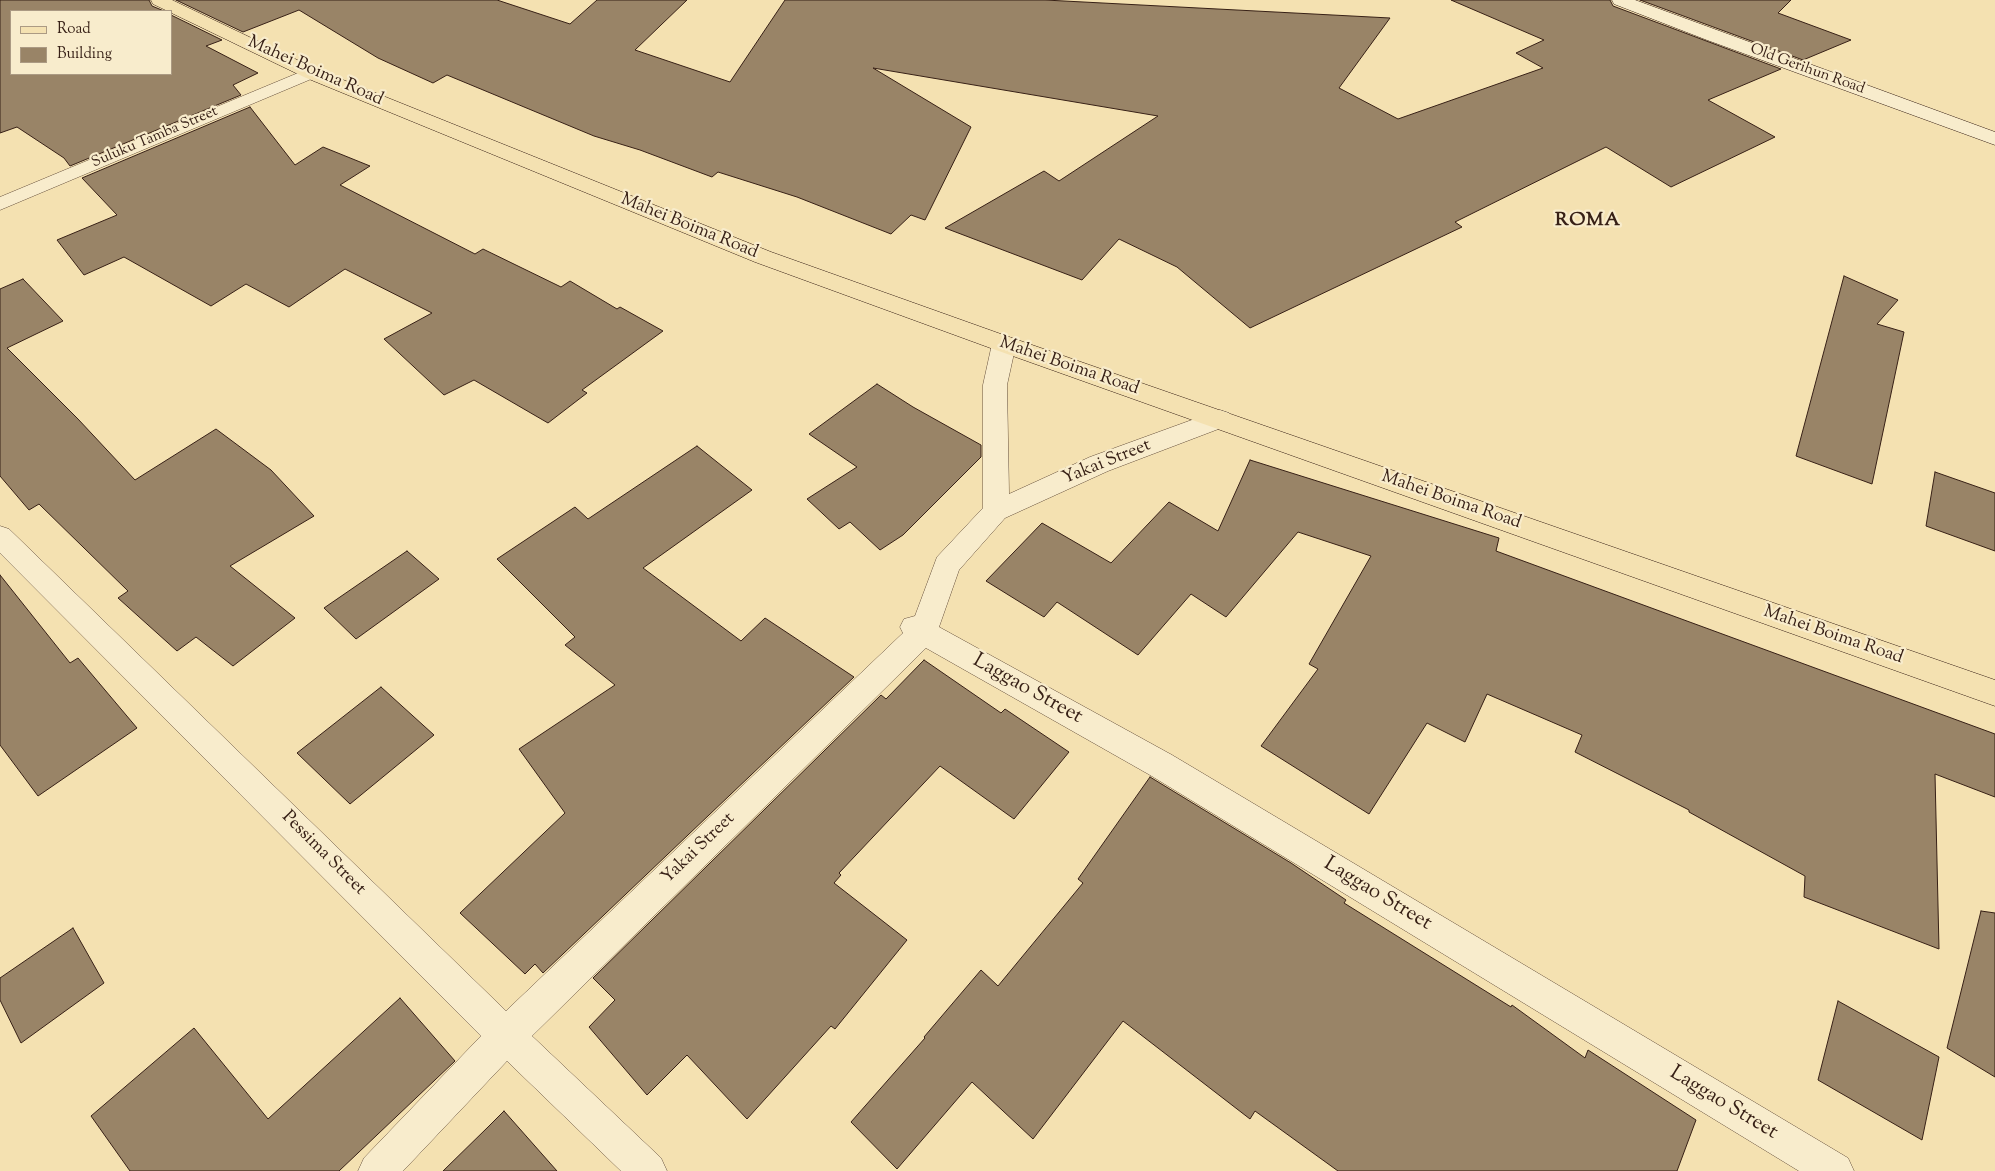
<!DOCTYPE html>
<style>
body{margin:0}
#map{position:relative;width:1995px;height:1171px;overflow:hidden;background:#f4e1b1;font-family:"Sorts Mill Goudy",serif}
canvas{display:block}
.legend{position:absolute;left:10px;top:10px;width:162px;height:65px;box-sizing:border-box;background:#f8eccc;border:1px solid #ab9a83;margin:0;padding:6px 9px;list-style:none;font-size:15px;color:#372016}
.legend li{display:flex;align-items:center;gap:10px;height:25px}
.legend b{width:25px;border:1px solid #ab9a83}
</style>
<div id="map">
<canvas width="1995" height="1171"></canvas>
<ul class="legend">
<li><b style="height:6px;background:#f4e1b1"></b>Road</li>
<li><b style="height:14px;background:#998467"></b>Building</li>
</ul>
</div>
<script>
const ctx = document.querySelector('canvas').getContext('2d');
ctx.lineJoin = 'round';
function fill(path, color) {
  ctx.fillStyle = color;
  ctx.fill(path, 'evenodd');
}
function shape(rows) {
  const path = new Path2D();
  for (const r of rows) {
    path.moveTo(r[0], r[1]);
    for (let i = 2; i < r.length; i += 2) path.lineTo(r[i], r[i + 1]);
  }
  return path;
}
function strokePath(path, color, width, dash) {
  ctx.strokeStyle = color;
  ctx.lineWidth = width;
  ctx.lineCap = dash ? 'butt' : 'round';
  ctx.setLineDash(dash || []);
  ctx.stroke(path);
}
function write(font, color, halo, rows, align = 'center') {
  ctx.font = font + ' "Sorts Mill Goudy",serif';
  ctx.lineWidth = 4.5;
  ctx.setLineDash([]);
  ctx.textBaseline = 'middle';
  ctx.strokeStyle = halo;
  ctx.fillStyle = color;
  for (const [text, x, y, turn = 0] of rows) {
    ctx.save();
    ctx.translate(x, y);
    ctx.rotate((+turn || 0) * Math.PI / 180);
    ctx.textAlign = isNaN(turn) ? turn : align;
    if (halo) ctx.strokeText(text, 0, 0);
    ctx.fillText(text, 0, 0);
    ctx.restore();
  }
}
const building = shape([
 [0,0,149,0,152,6,164,11,11,11,11,74,171,74,171,15,222,40,206,46,258,73,233,85,241,95,70,166,64,158,17,127,0,133,0,0],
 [176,0,497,0,570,24,597,0,687,0,635,50,730,82,785,0,1045,0,1390,18,1339,88,1398,119,1543,68,1516,53,1544,40,1451,0,1610,0,1613,6,1781,69,1708,100,1775,137,1671,187,1606,147,1455,222,1462,227,1250,328,1177,267,1119,239,1082,280,945,228,1044,171,1059,181,1158,116,873,68,971,127,925,220,911,215,891,234,797,197,718,172,712,177,640,150,594,136,447,75,433,83,378,58,299,10,243,32,176,0],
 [1640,0,1791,0,1778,13,1851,40,1803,60,1640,0],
 [250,107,295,165,323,147,370,166,340,185,475,254,483,249,561,287,570,281,617,309,620,307,663,331,582,390,587,393,548,423,474,380,444,395,384,339,432,313,345,269,289,307,246,284,211,306,124,257,84,275,57,240,117,215,82,178,250,107],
 [1844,276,1898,300,1877,324,1904,332,1872,484,1796,456,1844,276],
 [23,279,63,321,7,348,78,419,135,480,216,429,271,470,314,516,230,566,295,618,233,666,196,637,177,651,118,598,128,591,39,504,29,510,0,476,0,289,23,279],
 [877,384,913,407,981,445,981,457,903,535,880,550,850,522,839,529,807,499,857,467,809,434,877,384],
 [697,446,752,490,643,568,741,641,765,618,854,677,543,973,535,964,525,974,460,913,565,813,519,749,615,685,565,645,575,637,497,559,575,507,588,519,697,446],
 [1250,460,1499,538,1496,551,1995,734,1995,797,1935,774,1939,949,1804,897,1805,876,1689,812,1689,810,1575,752,1582,735,1487,694,1465,742,1427,723,1369,814,1261,746,1318,669,1309,664,1371,556,1298,532,1226,617,1191,594,1138,655,1057,602,1044,617,986,581,1042,523,1111,563,1169,502,1218,531,1250,460],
 [1935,472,1995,493,1995,551,1926,526,1935,472],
 [407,551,439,579,356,639,324,608,407,551],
 [0,575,70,663,78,658,137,728,38,796,0,745,0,575],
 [924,660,1001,713,1005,709,1069,752,1014,819,940,766,839,873,841,875,834,883,907,940,835,1029,831,1026,747,1119,687,1055,647,1095,589,1027,615,1000,593,978,881,695,886,699,924,660],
 [381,687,434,735,350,804,297,753,381,687],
 [1150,777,1291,863,1346,900,1344,903,1511,1007,1512,1005,1585,1058,1588,1050,1696,1120,1677,1171,1338,1171,1255,1111,1250,1119,1123,1021,1033,1139,972,1082,897,1169,851,1122,925,1038,924,1037,981,970,998,986,1083,883,1078,879,1150,777],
 [1981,911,1995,913,1995,1077,1947,1048,1981,911],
 [73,928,104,983,21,1043,0,1000,0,978,73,928],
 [400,998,455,1061,339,1171,130,1171,91,1116,194,1028,268,1119,400,998],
 [1838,1001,1939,1057,1922,1140,1818,1080,1838,1001],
 [504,1111,557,1171,443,1171,488,1127,504,1111]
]);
const street = shape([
 [310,68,316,69,319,73,316,77,0,210,0,197,310,68],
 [1004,336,1012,338,1016,344,1007,385,1009,494,1090,457,1211,413,1220,410,1229,413,1232,419,1229,425,1108,471,1005,518,959,570,939,627,1172,755,1848,1158,1854,1171,1799,1171,1150,775,926,648,532,1036,661,1158,667,1171,621,1171,507,1061,403,1171,358,1171,364,1158,481,1036,0,553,0,526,9,529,506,1011,903,633,900,627,904,619,915,616,937,557,983,508,983,385,992,344,996,338,1004,336]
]);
const secondary = shape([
 [1612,0,1635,0,1995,132,1995,145,1707,40,1614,4,1612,0]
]);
const primary = shape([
 [151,0,172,0,316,69,771,252,1012,338,1995,680,1995,706,996,350,755,262,304,77,153,4,151,0]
]);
const farStreetnames = [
 ["Old Gerihun Road",1807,70,20],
 ["Suluku Tamba Street",155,138,-23]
];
const streetNames = [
 ["Mahei Boima Road",315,72,24],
 ["Mahei Boima Road",689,227,22],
 ["Mahei Boima Road",1069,367,19],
 ["Yakai Street",1107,463,-22],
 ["Mahei Boima Road",1451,501,19],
 ["Mahei Boima Road",1833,636,19],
 ["Yakai Street",699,849,-44],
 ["Pessima Street",323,854,45]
];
const farDistrictnames = [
 ["ROMA",1588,222]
];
const nearStreetnames = [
 ["Laggao Street",1027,690,29],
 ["Laggao Street",1377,895,31],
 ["Laggao Street",1723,1104,31]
];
fill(building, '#998467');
strokePath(building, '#372016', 1);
strokePath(street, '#66503d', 1);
strokePath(secondary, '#372016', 1);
strokePath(primary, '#372016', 1);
fill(street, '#f8eccc');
fill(secondary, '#f8eccc');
fill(primary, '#f4e1b1');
write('15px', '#372016', '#f8eccc', farStreetnames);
write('18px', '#372016', '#f8eccc', streetNames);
ctx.letterSpacing = '1px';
write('bold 19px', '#372016', '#f8eccc', farDistrictnames);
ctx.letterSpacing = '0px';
write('21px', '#372016', '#f8eccc', nearStreetnames);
</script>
